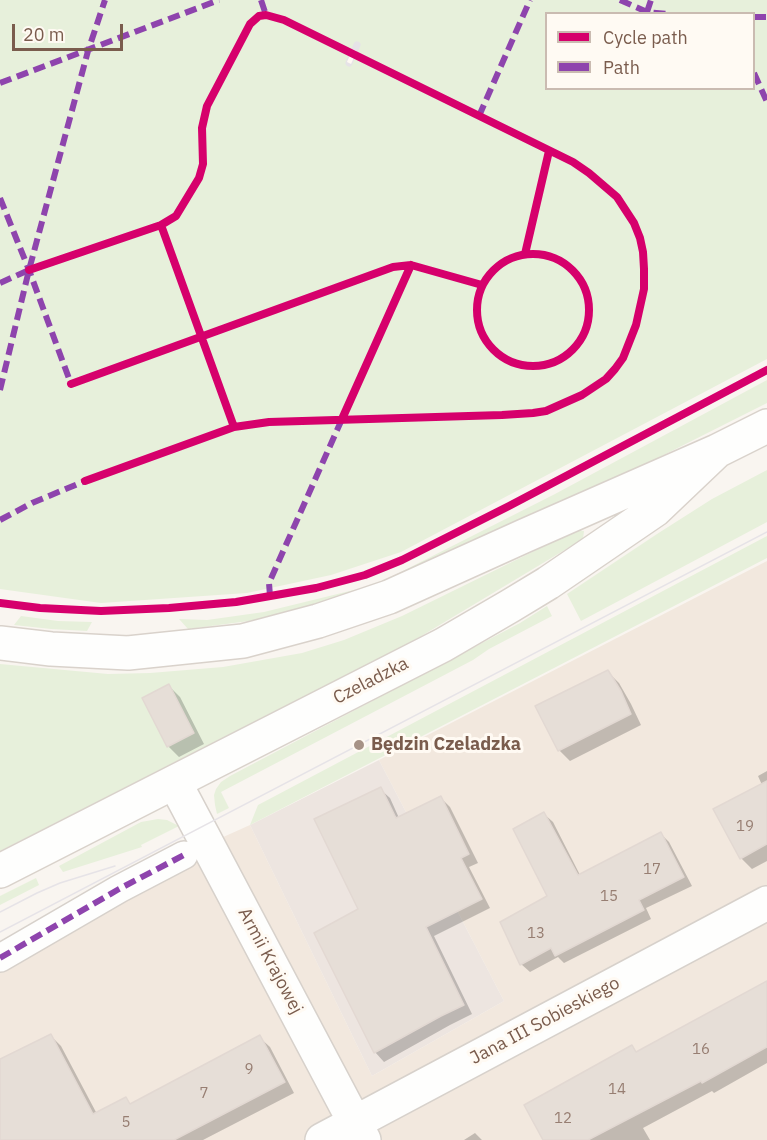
<!DOCTYPE html>
<meta charset="utf-8">
<style>
body{margin:0}
#map{position:relative;width:767px;height:1140px;overflow:hidden;background:#f9f5f0;font-family:"IBM Plex Sans",sans-serif}
canvas{display:block}
.legend{position:absolute;left:545px;top:12px;width:210px;height:78px;box-sizing:border-box;background:#fffaf3;border:2px solid #cabbb1;margin:0;padding:8px 10px;list-style:none;font-size:18px;color:#7a5c4d}
.legend li{display:flex;align-items:center;gap:12px;height:30px}
.legend b{width:30px;border:2px solid #cabbb1}
.scale{position:absolute;left:12px;top:24px;width:111px;height:27px;box-sizing:border-box;border:3px solid #7a5c4d;border-top:0;padding-left:8px;font-size:18px;line-height:21px;white-space:nowrap;color:#7a5c4d;-webkit-text-stroke:4px #fffaf3;paint-order:stroke}
</style>
<div id="map">
<canvas width="767" height="1140"></canvas>
<ul class="legend">
<li><b style="height:8px;background:#d6006c"></b>Cycle path</li>
<li><b style="height:8px;background:#8e44ad"></b>Path</li>
</ul>
<div class="scale">20 m</div>
</div>
<script>
const ctx = document.querySelector('canvas').getContext('2d');
ctx.lineJoin = 'round';
function fill(path, color) {
  ctx.fillStyle = color;
  ctx.fill(path, 'evenodd');
}
function shape(rows) {
  const path = new Path2D();
  for (const r of rows) {
    if (r.length === 3) {
      path.moveTo(r[0] + r[2], r[1]);
      path.arc(r[0], r[1], r[2], 0, 2 * Math.PI);
      continue;
    }
    path.moveTo(r[0], r[1]);
    for (let i = 2; i < r.length; i += 2) path.lineTo(r[i], r[i + 1]);
  }
  return path;
}
function strokePath(path, color, width, dash) {
  ctx.strokeStyle = color;
  ctx.lineWidth = width;
  ctx.lineCap = dash ? 'butt' : 'round';
  ctx.setLineDash(dash || []);
  ctx.stroke(path);
}
function write(font, color, halo, rows, align = 'center') {
  ctx.font = font + ' "IBM Plex Sans",sans-serif';
  ctx.lineWidth = 6;
  ctx.setLineDash([]);
  ctx.textBaseline = 'middle';
  ctx.strokeStyle = halo;
  ctx.fillStyle = color;
  for (const [text, x, y, turn = 0] of rows) {
    ctx.save();
    ctx.translate(x, y);
    ctx.rotate((+turn || 0) * Math.PI / 180);
    ctx.textAlign = isNaN(turn) ? turn : align;
    if (halo) ctx.strokeText(text, 0, 0);
    ctx.fillText(text, 0, 0);
    ctx.restore();
  }
}
const residential = shape([
 [767,561,767,1140,0,1140,0,951,43,918,250,825,372,1076,504,1001,379,760]
]);
const industrial = shape([
 [379,760,504,1001,372,1076,250,825]
]);
const green = shape([
 [0,0,767,0,767,359,401,552,331,575,247,593,101,603,0,589],
 [546,14,754,14,754,88,546,88],
 [767,380,767,403,622,476,446,562,303,611,249,621,188,629,179,619,207,620,264,612,362,588,389,578,555,494],
 [767,470,767,522,581,621,567,594,657,534,712,499],
 [577,530,584,531,583,539,413,641,0,851,0,664,108,674,150,673,223,667,302,653,344,640,402,616],
 [767,536,767,558,250,825,258,805],
 [547,606,552,616,489,649,473,660,221,792,229,808,217,814,215,805,214,795,216,789,221,782,230,776,520,623],
 [21,616,58,621,92,622,87,631,51,629,14,625],
 [158,819,167,820,179,826,141,845,142,847,63,872,59,866,141,822],
 [36,878,39,885,0,905,0,896]
]);
const shadow = shape([
 [608,672,619,683,631,704,641,725,570,761,559,750],
 [169,686,180,697,204,744,179,757,168,746,144,699],
 [767,771,767,861,752,869,741,858,762,785,758,776],
 [380,789,390,798,399,818,441,798,450,807,478,863,469,867,490,908,434,936,472,1014,450,1025,384,1062,375,1052,316,934,360,910],
 [544,814,553,822,580,875,661,834,669,842,692,886,646,908,651,919,564,963,558,957,530,972,521,964,549,897],
 [767,983,767,1063,714,1093,712,1091,643,1128,650,1140,545,1140,632,1047,637,1053],
 [51,1036,61,1046,97,1114,125,1099,131,1105,259,1037,270,1047,294,1093,203,1140,0,1140,0,1061],
 [475,1133,482,1140,464,1140]
]);
const building = shape([
 [608,670,621,691,631,714,558,751,535,706,608,670],
 [169,684,194,733,167,747,142,698,169,684],
 [767,781,767,844,740,859,713,809,767,781],
 [381,787,396,818,441,796,469,854,461,858,482,899,426,927,464,1005,441,1016,374,1053,314,933,358,909,314,819,381,787],
 [544,812,578,875,661,832,684,877,639,900,644,910,555,956,551,948,520,965,500,922,547,896,513,829,544,812],
 [767,981,767,1047,702,1083,701,1081,588,1140,543,1140,524,1105,632,1045,636,1052,767,981],
 [51,1034,93,1114,126,1097,130,1104,260,1035,285,1082,174,1140,0,1140,0,1059,51,1034]
]);
const pedestrian = shape([
 [0,958,119,889,184,855]
]);
const minor = shape([
 [175,783,364,1140],
 [322,1140,767,903]
]);
const secondary = shape([
 [0,643,51,649,128,653,243,641,318,621,389,597,524,536,717,451,767,426],
 [0,871,443,645,510,606,548,583,655,510,717,451]
]);
const tram = shape([
 [0,912,37,893,60,883,115,866],
 [0,932,767,532]
]);
const rail = shape([
 [349,63,357,45]
]);
const quiet = shape([
 [261,0,266,15],
 [620,0,647,12,667,14],
 [647,12,651,0],
 [754,17,767,17],
 [754,73,767,102],
 [0,83,219,0],
 [479,116,530,0],
 [0,198,29,270,71,384,75,383],
 [0,283,29,270],
 [0,390,29,270,88,51,105,0],
 [0,520,32,503,85,481],
 [270,596,269,583,342,419],
 [0,958,119,889,184,855]
]);
const cycleway = shape([
 [533,310,56],
 [525,254,549,151],
 [29,270,161,225,176,216,199,178,203,164,202,128,207,106,250,24,259,16,266,15,284,20,573,162,589,173,617,197,634,223,640,238,643,252,644,269,644,289,636,325,623,358,615,369,606,379,582,395,546,411,533,413,502,415,269,422,234,427],
 [71,384,393,267,411,265,482,285],
 [342,419,411,265],
 [85,481,234,427,161,225],
 [0,603,40,608,101,611,169,608,236,602,316,588,365,575,402,560,509,506,767,370]
]);
const markers = [
 [359,745,6,"#a69286"]
];
const numberNames = [
 ["19",745,827],
 ["17",652,870],
 ["15",609,897],
 ["13",536,934],
 ["16",701,1050],
 ["9",249,1070],
 ["14",617,1090],
 ["7",204,1094],
 ["12",563,1119],
 ["5",126,1123]
];
const streetNames = [
 ["Czeladzka",371,681,-27],
 ["Armii Krajowej",270,961,62],
 ["Jana III Sobieskiego",545,1021,-28]
];
const poiNames = [
 ["Będzin Czeladzka",371,745]
];
fill(residential, '#f2e8de');
fill(industrial, '#ede5e0');
fill(green, '#e7f0db');
fill(shadow, '#0003');
fill(building, '#e6ded7');
strokePath(building, '#e2d8d2', 1.5);
strokePath(pedestrian, '#d7d1cb', 30);
strokePath(minor, '#d7d1cb', 36);
strokePath(secondary, '#d9d2cb', 36);
strokePath(pedestrian, '#fefefd', 27);
strokePath(minor, '#fefefd', 33);
strokePath(secondary, '#fefefd', 33);
strokePath(tram, '#e6e3e7', 1.5);
strokePath(rail, '#e6e3e7', 7);
strokePath(rail, '#fffaf3', 4.5, [14]);
strokePath(quiet, '#8e44ad', 6, [12, 6]);
strokePath(cycleway, '#d6006c', 8);
for (const [x, y, r, color] of markers) {
  const dot = new Path2D();
  dot.arc(x, y, r, 0, 2 * Math.PI);
  ctx.fillStyle = color;
  ctx.fill(dot);
  strokePath(dot, '#fffaf3', 2);
}
write('15px', '#977e72', null, numberNames);
write('18px', '#7a5c4d', '#fffaf3', streetNames);
write('bold 18px', '#7a5c4d', '#fffaf3', poiNames, 'left');
</script>
